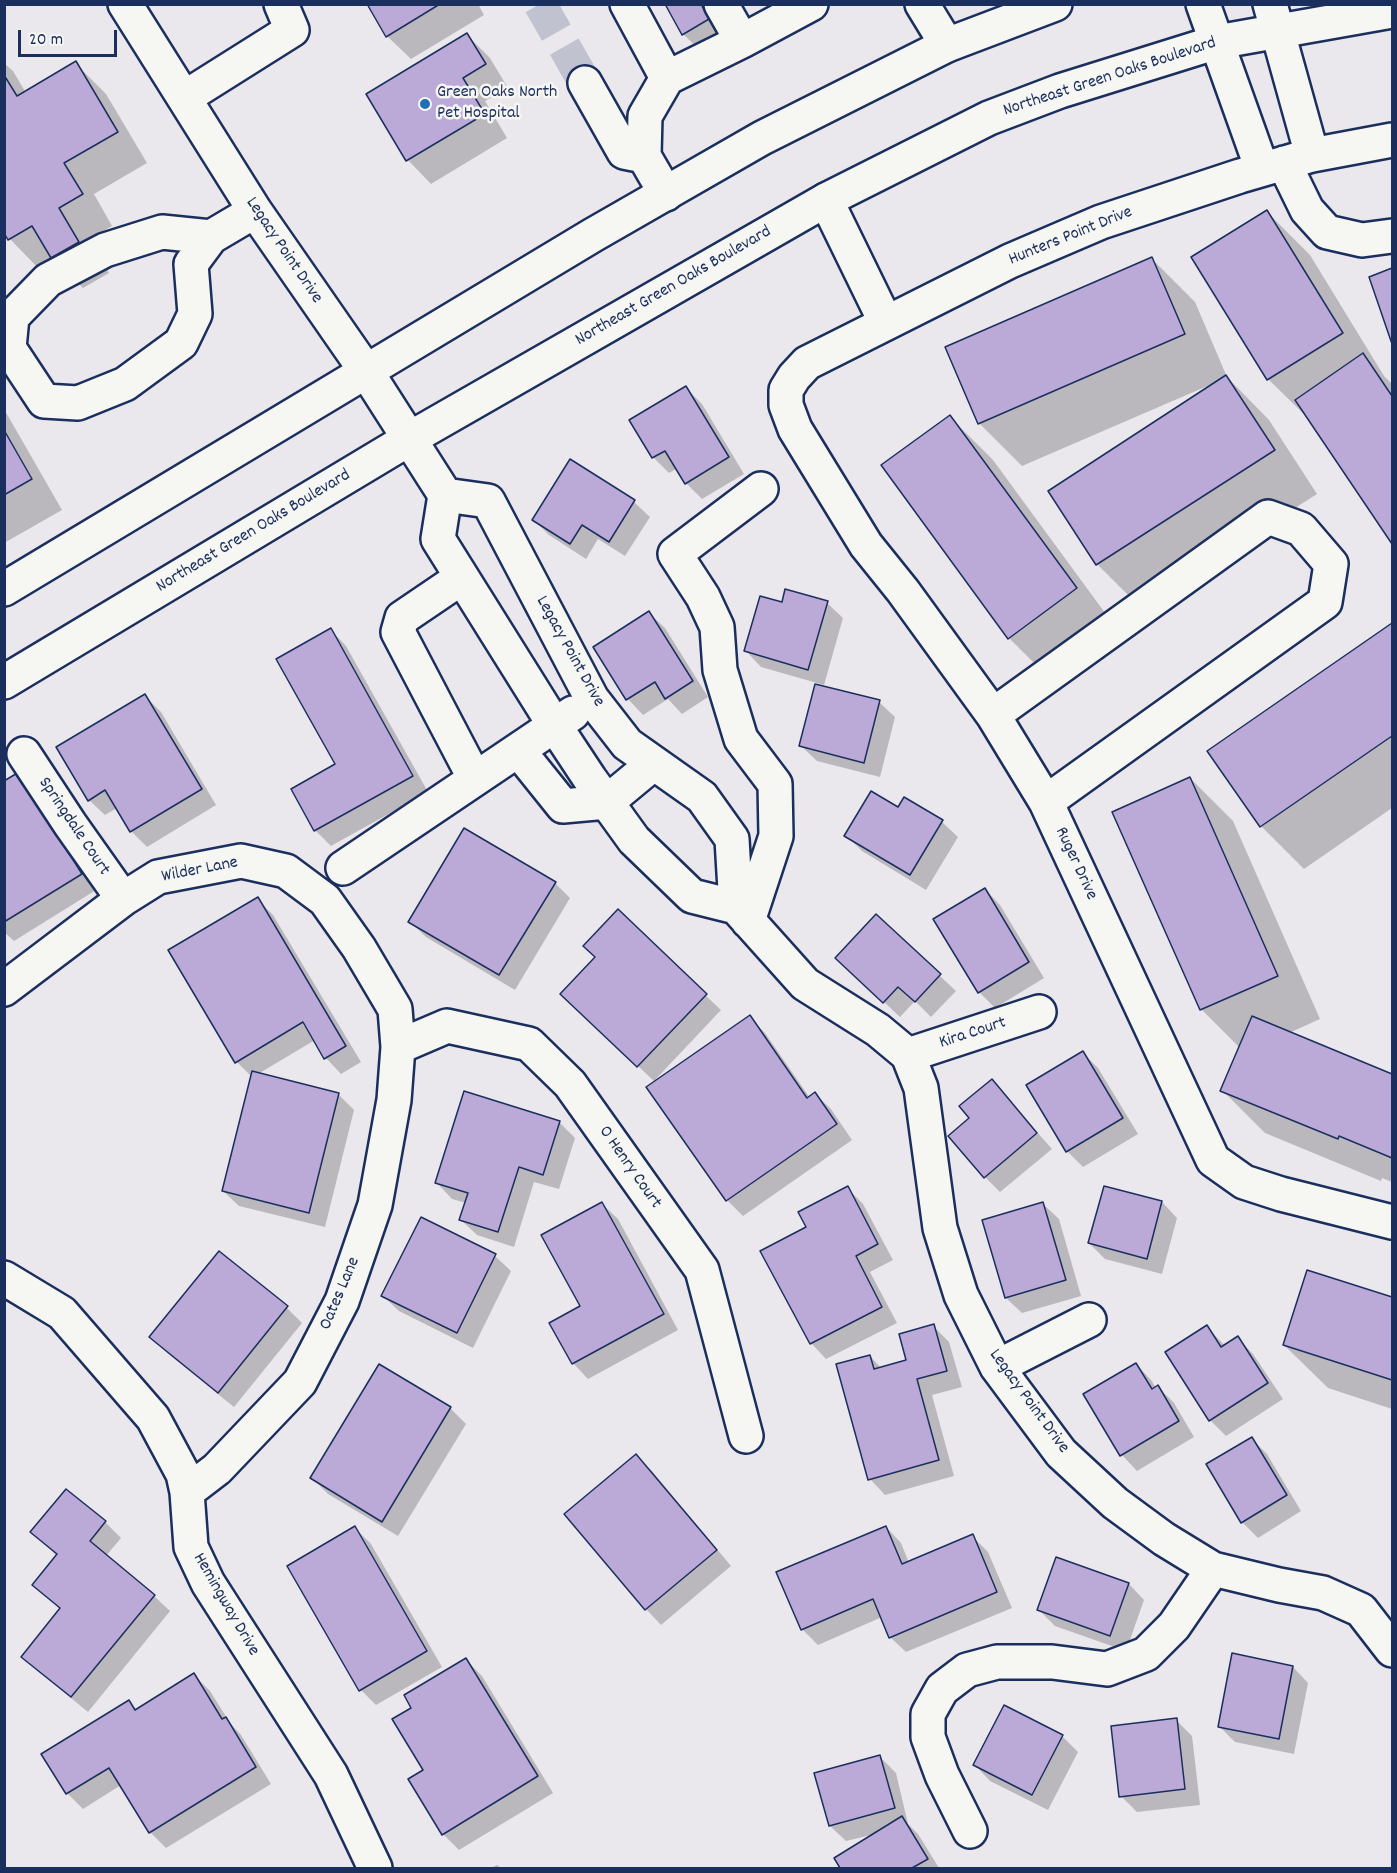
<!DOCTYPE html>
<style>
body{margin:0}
#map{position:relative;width:1397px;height:1873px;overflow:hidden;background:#eae7ed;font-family:Dekko,sans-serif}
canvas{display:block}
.frame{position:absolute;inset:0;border:6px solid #1b2f5e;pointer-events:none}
.scale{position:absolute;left:18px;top:30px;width:99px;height:27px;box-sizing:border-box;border:3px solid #1b2f5e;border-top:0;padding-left:8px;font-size:18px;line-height:21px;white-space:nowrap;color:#1b2f5e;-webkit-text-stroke:4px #f6f6f2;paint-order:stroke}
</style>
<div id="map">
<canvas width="1397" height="1873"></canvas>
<div class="frame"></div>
<div class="scale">20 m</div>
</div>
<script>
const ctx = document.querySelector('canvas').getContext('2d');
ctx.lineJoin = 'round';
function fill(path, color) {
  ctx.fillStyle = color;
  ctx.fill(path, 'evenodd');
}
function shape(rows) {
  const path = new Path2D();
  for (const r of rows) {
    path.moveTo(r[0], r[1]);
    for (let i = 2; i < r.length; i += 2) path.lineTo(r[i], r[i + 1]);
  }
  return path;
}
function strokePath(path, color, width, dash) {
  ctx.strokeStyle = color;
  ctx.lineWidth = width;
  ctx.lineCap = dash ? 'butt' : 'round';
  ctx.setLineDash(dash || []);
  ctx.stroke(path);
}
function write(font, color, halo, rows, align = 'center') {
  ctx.font = font + ' Dekko,sans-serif';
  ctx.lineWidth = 5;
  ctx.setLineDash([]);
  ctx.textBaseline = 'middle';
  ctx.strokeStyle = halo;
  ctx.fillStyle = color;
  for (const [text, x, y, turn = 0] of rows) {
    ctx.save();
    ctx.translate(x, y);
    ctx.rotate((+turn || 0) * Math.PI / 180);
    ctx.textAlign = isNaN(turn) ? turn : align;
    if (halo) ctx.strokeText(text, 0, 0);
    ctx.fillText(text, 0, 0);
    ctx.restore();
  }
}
const shadow = shape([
 [368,4,478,4,484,15,411,59,387,36],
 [666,4,709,4,732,43,707,57,683,34],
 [467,35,490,58,508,88,485,101,507,138,431,184,408,160],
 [4,63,13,71,26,93,75,63,106,94,147,163,94,194,112,226,89,239,109,273,83,288,56,261,40,270,10,239,4,230],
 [1267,212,1310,255,1384,376,1392,384,1392,541,1312,422,1268,379],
 [1152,259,1195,302,1227,377,1269,420,1317,494,1140,607,1097,564,1050,491,1213,385,1212,384,1022,466,979,423],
 [1392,269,1392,339,1370,278],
 [686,388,702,404,744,474,702,499,686,483,678,468,669,473,654,458,632,421],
 [4,409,62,510,4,543],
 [950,417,993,460,1119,632,1052,681,1009,638],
 [570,461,634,502,650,517,625,556,598,539,586,559,549,535,533,519],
 [827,603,843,618,824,685,761,667,746,651,783,604],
 [649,613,665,628,708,697,682,714,668,699,643,715,628,699,595,647],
 [1392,625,1392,808,1304,869,1261,826,1209,751],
 [331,630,346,646,428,792,331,846,316,831,293,790,337,765],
 [145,696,161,712,216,805,147,847,131,831,117,808,105,815,89,800],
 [879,702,895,717,880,777,817,761,801,746],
 [1190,778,1233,821,1320,1019,1289,1033,1392,1075,1392,1182,1382,1178,1381,1181,1265,1133,1222,1090,1240,1048,1201,1009],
 [4,783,35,790,96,890,14,941,4,932],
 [904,799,942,822,958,837,926,890,862,851,846,835,898,809],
 [555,883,570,898,515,990,426,937,410,922],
 [985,889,1000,905,1044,978,995,1008,979,992],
 [257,899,273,915,361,1062,341,1074,326,1058,315,1040,258,1074,338,1094,354,1110,325,1227,239,1206,223,1191,252,1077,237,1062,170,951],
 [876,916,956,991,931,1017,915,1001,900,1017,853,973],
 [705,995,721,1010,654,1081,577,1009],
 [749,1017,765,1033,810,1098,815,1094,831,1109,852,1140,743,1216,727,1200,648,1088],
 [1083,1053,1098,1068,1138,1134,1083,1167,1067,1151],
 [992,1081,1052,1149,1000,1192,985,1177,971,1118],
 [559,1122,575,1138,559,1189,534,1182,514,1247,477,1235,461,1220,466,1203,452,1199,437,1183],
 [847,1188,863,1204,893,1260,870,1272,897,1323,826,1359,811,1343,808,1228],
 [1162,1202,1177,1218,1162,1274,1105,1259,1089,1243],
 [602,1204,618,1219,678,1330,588,1379,573,1363,582,1307],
 [1043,1204,1059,1219,1081,1296,1022,1313,1006,1298],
 [422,1219,495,1256,511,1271,473,1348,399,1311,383,1296],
 [1308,1272,1392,1298,1392,1409,1328,1388,1284,1345],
 [287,1308,302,1323,234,1407,167,1353,151,1337],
 [933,1326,949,1342,962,1387,932,1395,954,1476,885,1495,870,1479,870,1356,882,1369,908,1361],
 [1207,1327,1225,1346,1238,1338,1253,1354,1283,1399,1226,1436,1210,1420,1167,1353],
 [1136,1364,1151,1380,1156,1388,1158,1387,1174,1403,1194,1437,1137,1471,1122,1455,1085,1395],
 [379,1366,450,1408,466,1424,398,1536,328,1494,312,1478],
 [1251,1438,1267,1454,1301,1511,1258,1538,1242,1522],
 [636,1456,652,1471,731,1566,661,1625,646,1609],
 [67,1491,105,1522,121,1538,106,1556,154,1596,170,1611,88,1712,39,1672,23,1657,61,1610,34,1585,57,1556,32,1532],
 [886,1527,901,1543,909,1563,972,1536,988,1552,1012,1608,906,1652,890,1637,882,1617,818,1645,802,1629],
 [355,1528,371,1544,442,1667,376,1705,361,1690],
 [1129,1584,1144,1600,1126,1651,1055,1626,1039,1610],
 [466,1660,482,1676,553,1793,459,1850,443,1834,425,1770,413,1708],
 [1293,1667,1308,1683,1294,1754,1235,1742,1220,1727],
 [194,1675,210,1691,230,1723,241,1735,271,1784,166,1848,150,1832,121,1785,83,1809,67,1793,43,1754,129,1702,137,1710],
 [1176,1720,1192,1736,1200,1805,1137,1812,1121,1796],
 [1062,1736,1078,1752,1048,1810,990,1781,975,1765],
 [880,1757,896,1773,908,1824,918,1834,939,1868,842,1868,836,1858,875,1834,846,1841,830,1826],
 [497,1865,501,1868,491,1868]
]);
const building = shape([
 [367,4,440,4,386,37,367,4],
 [665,4,701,4,709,19,682,35,665,4],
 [467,33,486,64,463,78,485,114,406,161,366,94,467,33],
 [76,61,118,132,64,163,83,194,59,208,79,242,51,258,32,226,8,240,4,233,4,75,17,96,76,61],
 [1267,210,1343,333,1267,380,1191,257,1267,210],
 [1152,257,1185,334,978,424,945,347,1152,257],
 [1392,268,1392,344,1369,277,1392,268],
 [1363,353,1392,396,1392,544,1295,400,1363,353],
 [1226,375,1275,450,1096,565,1048,491,1226,375],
 [686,386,729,457,685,484,665,451,652,458,629,420,686,386],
 [950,415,1077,588,1008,639,881,465,950,415],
 [4,430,32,479,4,495,4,430],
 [570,459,635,500,609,542,582,525,570,544,532,520,570,459],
 [785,589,828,601,808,670,744,651,760,596,782,602,785,589],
 [649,611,693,681,665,699,655,682,626,700,593,647,649,611],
 [1392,623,1392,736,1260,827,1207,751,1392,623],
 [331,628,413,776,314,831,291,789,335,764,276,659,331,628],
 [815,684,880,700,864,763,799,746,815,684],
 [145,694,202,789,130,832,105,790,88,801,56,747,145,694],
 [19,772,82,874,4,922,4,781,19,772],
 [1190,777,1278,976,1200,1010,1112,812,1190,777],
 [871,791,898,807,904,797,943,820,910,875,844,836,871,791],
 [464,828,556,882,499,975,408,922,464,828],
 [985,888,1029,962,978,993,933,919,985,888],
 [258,897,346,1046,324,1059,303,1022,235,1063,168,950,258,897],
 [618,909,707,994,637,1067,560,994,595,957,583,946,618,909],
 [876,914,941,974,915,1002,898,987,883,1003,835,958,876,914],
 [750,1015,807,1098,815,1092,837,1124,726,1201,646,1087,750,1015],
 [1252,1016,1392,1074,1392,1158,1339,1136,1338,1139,1220,1091,1252,1016],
 [1083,1051,1123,1118,1066,1152,1026,1085,1083,1051],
 [252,1071,339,1093,309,1213,222,1191,252,1071],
 [992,1079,1037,1133,984,1178,948,1136,969,1118,959,1106,992,1079],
 [464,1091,560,1121,543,1175,519,1167,498,1232,459,1220,468,1193,435,1183,464,1091],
 [848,1186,878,1244,856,1256,882,1307,810,1344,760,1251,806,1227,798,1212,848,1186],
 [1104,1186,1162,1201,1147,1259,1088,1243,1104,1186],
 [602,1202,664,1314,572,1364,549,1323,580,1306,541,1235,602,1202],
 [1043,1202,1066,1280,1005,1298,982,1220,1043,1202],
 [421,1217,496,1254,457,1333,381,1296,421,1217],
 [219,1251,288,1306,218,1393,149,1337,219,1251],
 [1307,1270,1392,1297,1392,1380,1283,1345,1307,1270],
 [934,1324,947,1371,917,1379,939,1460,868,1480,836,1364,870,1355,874,1369,906,1360,899,1334,934,1324],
 [1207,1325,1221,1347,1238,1336,1268,1383,1209,1421,1165,1352,1207,1325],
 [1136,1363,1152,1389,1158,1385,1179,1421,1120,1456,1083,1394,1136,1363],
 [379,1364,451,1407,382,1522,310,1478,379,1364],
 [1252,1437,1287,1495,1241,1523,1206,1464,1252,1437],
 [636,1454,717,1550,645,1610,564,1514,636,1454],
 [66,1489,106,1521,90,1541,155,1595,71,1697,21,1657,60,1608,32,1585,57,1554,30,1532,66,1489],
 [355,1526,427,1651,359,1691,287,1566,355,1526],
 [886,1526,902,1564,973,1534,997,1592,889,1638,873,1599,801,1630,776,1572,886,1526],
 [1056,1557,1129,1583,1110,1636,1037,1610,1056,1557],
 [1232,1653,1293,1666,1279,1739,1218,1727,1232,1653],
 [466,1658,538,1776,442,1835,408,1779,423,1770,392,1719,411,1708,404,1695,466,1658],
 [194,1673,222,1719,226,1717,256,1767,149,1833,109,1768,66,1794,41,1754,129,1700,135,1710,194,1673],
 [1004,1705,1063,1735,1032,1795,973,1765,1004,1705],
 [1177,1718,1185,1789,1119,1797,1111,1726,1177,1718],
 [880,1755,895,1808,829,1826,814,1773,880,1755],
 [902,1816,928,1859,912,1868,840,1868,834,1858,902,1816]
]);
const minorTunnel = shape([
 [540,4,585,83]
]);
const minor = shape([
 [125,4,255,211,366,371,442,490,445,495,438,539,555,726,590,779,634,840,692,896,736,907,805,984,878,1030,908,1055,921,1088,940,1228,961,1295,997,1367,1061,1453,1115,1503,1164,1539,1213,1569,1279,1585,1323,1593,1361,1610,1392,1650],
 [627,4,667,78],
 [922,4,947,45],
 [1203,4,1262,169],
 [1270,4,1312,155],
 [742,41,811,4],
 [585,83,624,152,644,156],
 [184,98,292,30,281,4],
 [1392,140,1312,155,1240,176,1101,222,1010,261,807,363,794,377,786,390,786,405,795,429,866,545,903,591,993,715,1046,802,1213,1160,1244,1182,1281,1194,1392,1222],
 [1284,163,1307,210,1327,232,1362,240,1392,236],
 [666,194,644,156,645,116,667,78,742,41,721,4],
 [826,200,886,323],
 [211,237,162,232,105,250,48,280,12,317,9,348,44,401,78,403,125,384,181,343,195,314,191,264,211,237,255,211],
 [445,495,488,501,592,699,627,744,702,797,732,839,736,907],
 [461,578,402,618,398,632,475,779],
 [993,715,1268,517,1301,529,1331,564,1325,602,1046,802],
 [518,750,563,806,607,802,654,763],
 [24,754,70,824,123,899],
 [343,868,573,713],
 [748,921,776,836,775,784,741,739,720,670,717,627,703,597,675,554,761,489],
 [4,989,123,899,158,877,241,861,286,871,325,900,359,948,395,1009,398,1047,394,1100,375,1205,342,1301,300,1382,217,1469,187,1492],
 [398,1047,447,1026,529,1044,570,1084,702,1270,746,1436],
 [908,1055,1039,1012],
 [4,1278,62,1313,153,1418,183,1474,187,1492,191,1547,208,1583,331,1775,375,1868],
 [997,1367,1089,1320],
 [970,1831,942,1775,928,1737,928,1714,942,1689,967,1670,997,1662,1052,1662,1107,1669,1146,1654,1174,1626,1213,1569]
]);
const major = shape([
 [4,589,593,235,762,138,947,45,1055,4],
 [4,682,409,439,826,200,989,118,1060,91,1217,42,1392,11]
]);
const markers = [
 [425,104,6,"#1f6fb2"]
];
const streetNames = [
 ["Northeast Green Oaks Boulevard",1110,78,-18],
 ["Hunters Point Drive",1071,237,-22],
 ["Legacy Point Drive",283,251,56],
 ["Northeast Green Oaks Boulevard",674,287,-30],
 ["Northeast Green Oaks Boulevard",254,532,-31],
 ["Legacy Point Drive",569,652,61],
 ["Springdale Court",73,827,56],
 ["Ruger Drive",1075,864,65],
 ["Wilder Lane",200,871,-11],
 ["Kira Court",973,1034,-18],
 ["O Henry Court",629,1168,55],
 ["Oates Lane",341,1294,-67],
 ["Legacy Point Drive",1028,1402,54],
 ["Hemingway Drive",225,1605,60]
];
const poiNames = [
 ["Green Oaks North",437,94],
 ["Pet Hospital",437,115]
];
fill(shadow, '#0003');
fill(building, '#bba9d8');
strokePath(building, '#1b2f5e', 1.5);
strokePath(minorTunnel, '#c1c2d0', 33, [33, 16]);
strokePath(minor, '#1b2f5e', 38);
strokePath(major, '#1b2f5e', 38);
strokePath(minor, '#f6f6f2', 33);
strokePath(major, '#f6f6f2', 33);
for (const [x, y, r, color] of markers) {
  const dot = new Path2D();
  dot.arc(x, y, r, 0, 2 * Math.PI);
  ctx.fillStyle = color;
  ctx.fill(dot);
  strokePath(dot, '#f6f6f2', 2);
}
write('18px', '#1b2f5e', '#f6f6f2', streetNames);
write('18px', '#1b2f5e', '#f6f6f2', poiNames, 'left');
</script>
